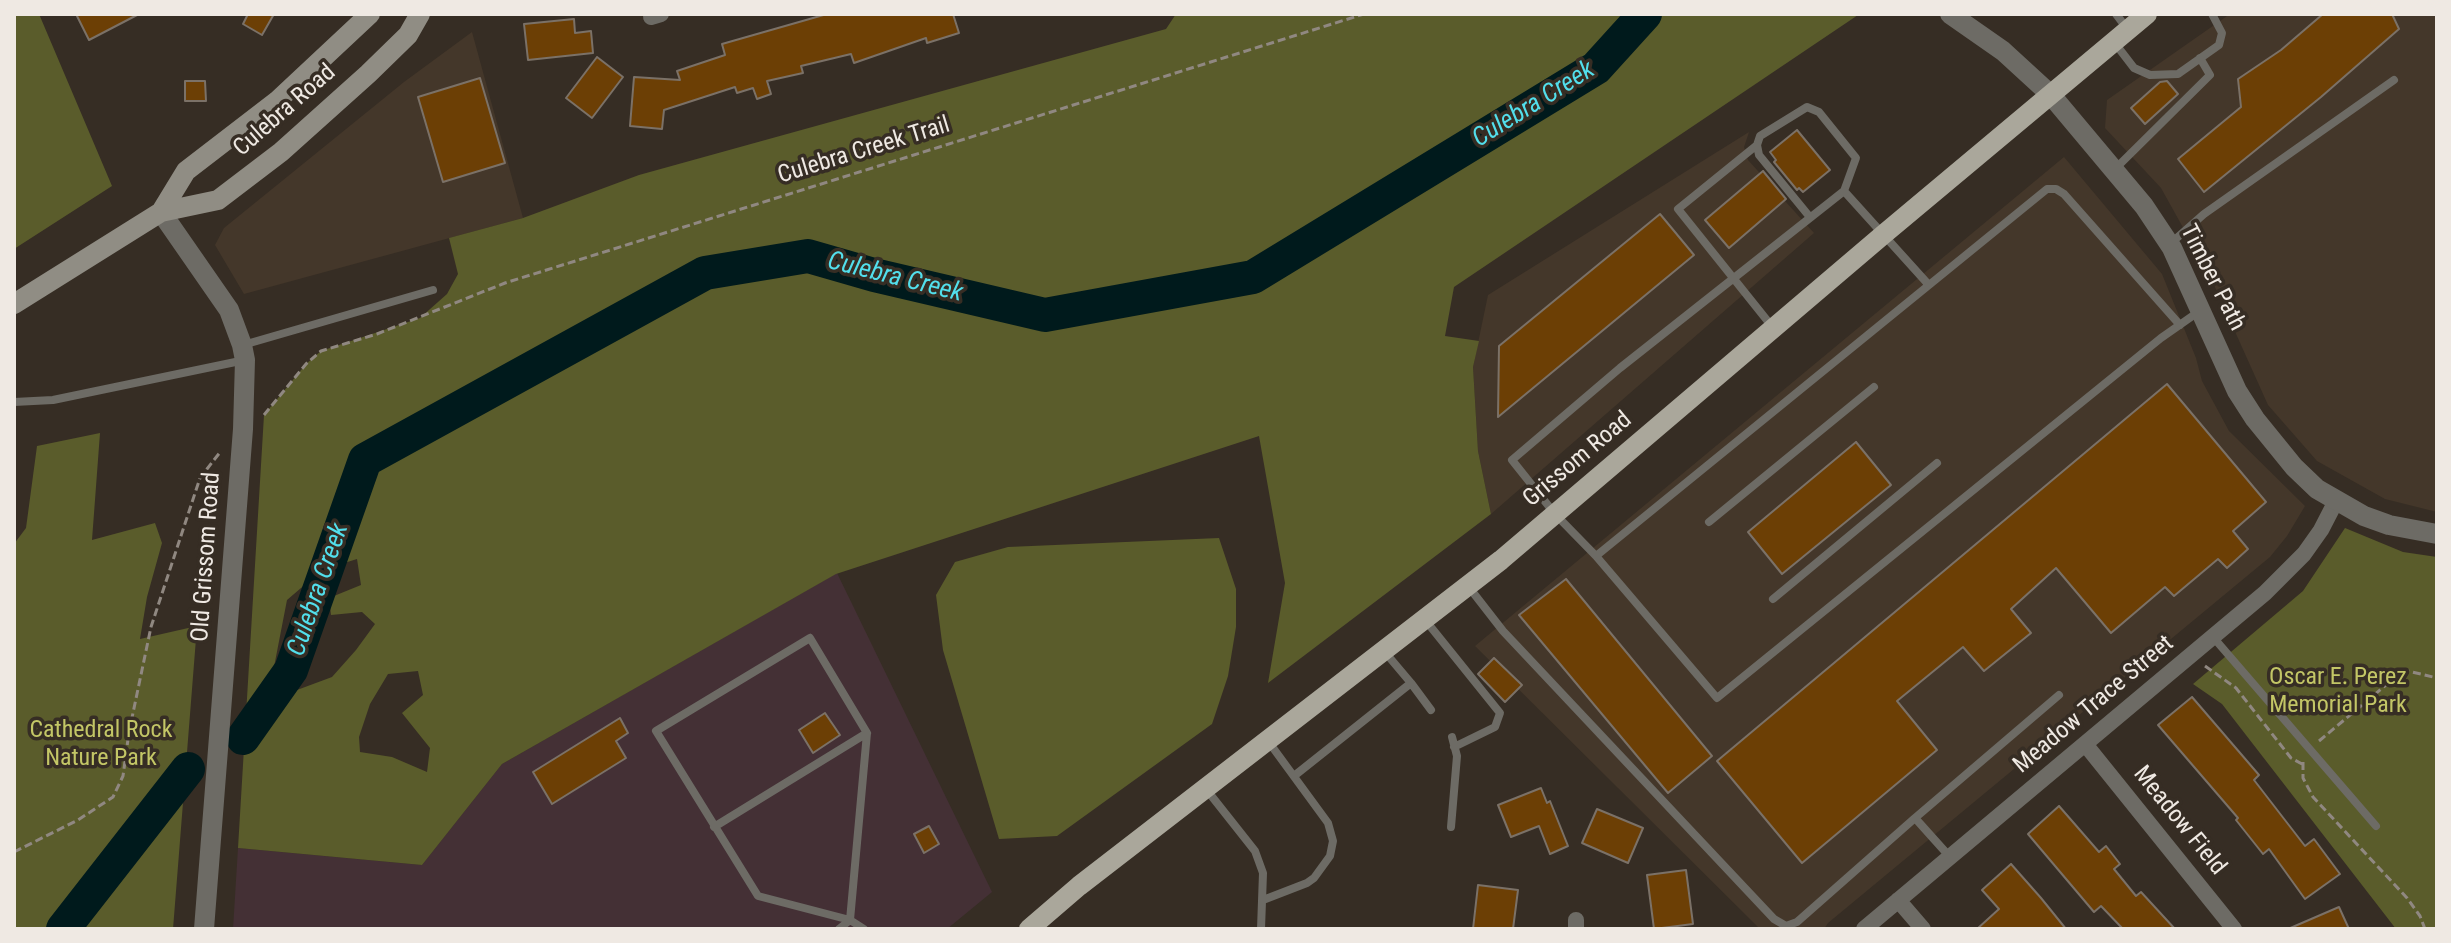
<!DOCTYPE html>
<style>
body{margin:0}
#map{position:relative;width:2451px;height:943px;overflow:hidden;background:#362d24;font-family:"Roboto Condensed",sans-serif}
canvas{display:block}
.frame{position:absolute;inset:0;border:16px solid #efe9e3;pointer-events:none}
</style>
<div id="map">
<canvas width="2451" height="943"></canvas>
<div class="frame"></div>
</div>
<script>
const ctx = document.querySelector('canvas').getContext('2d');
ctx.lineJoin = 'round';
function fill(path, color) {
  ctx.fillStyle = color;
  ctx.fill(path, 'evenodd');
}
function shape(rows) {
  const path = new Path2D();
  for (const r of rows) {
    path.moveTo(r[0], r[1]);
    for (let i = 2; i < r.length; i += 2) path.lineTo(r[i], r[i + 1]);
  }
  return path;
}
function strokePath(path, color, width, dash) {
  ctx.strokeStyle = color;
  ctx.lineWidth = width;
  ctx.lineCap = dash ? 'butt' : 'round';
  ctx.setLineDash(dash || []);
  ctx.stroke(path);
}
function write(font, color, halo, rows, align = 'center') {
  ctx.font = font + ' "Roboto Condensed",sans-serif';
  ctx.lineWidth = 7;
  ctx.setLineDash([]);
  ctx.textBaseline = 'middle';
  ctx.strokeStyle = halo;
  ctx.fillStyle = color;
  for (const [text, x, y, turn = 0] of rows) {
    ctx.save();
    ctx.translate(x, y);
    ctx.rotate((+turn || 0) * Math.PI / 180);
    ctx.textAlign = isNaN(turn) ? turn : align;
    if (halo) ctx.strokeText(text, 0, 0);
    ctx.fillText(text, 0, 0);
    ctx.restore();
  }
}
const built = shape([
 [2230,14,2437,14,2437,512,2385,499,2317,461,2268,405,2210,276,2161,188,2105,128,2107,100],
 [472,32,523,218,244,294,215,245,224,228,404,82],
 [1749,132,1744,147,1748,160,1814,233,1491,514,1478,451,1473,367,1488,295],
 [2064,157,2162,274,2196,358,2202,381,2229,431,2305,506,2287,536,2270,557,1828,923,1824,929,1760,929,1475,646]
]);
const industrial = shape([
 [837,573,992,892,947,929,233,929,238,848,422,865,502,764]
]);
const green = shape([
 [14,14,39,14,112,186,14,249],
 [1176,14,1858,15,1454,287,1445,336,1479,341,1473,367,1478,451,1491,514,1268,683,1285,583,1259,436,836,574,502,764,422,865,238,848,264,415,306,364,321,351,420,318,447,294,458,274,449,238,523,218,639,175,1166,29],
 [357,559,361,585,329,598,331,615,362,612,375,624,356,650,332,677,297,690,274,667,287,600,322,570],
 [418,671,423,695,402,713,430,748,427,772,392,757,360,752,359,737,370,704,388,674],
 [100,433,92,540,155,523,162,543,147,597,140,639,197,626,173,929,14,929,14,544,26,528,37,446],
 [2345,528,2403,552,2437,557,2437,929,2396,929,2222,704,2193,684,2303,591],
 [1219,538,1236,589,1236,627,1228,676,1212,724,1057,836,999,839,943,650,936,595,955,562,1008,547]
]);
const river = shape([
 [243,738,291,670,365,460,705,273,808,256,874,275,1045,315,1253,277,1596,68,1645,14],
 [63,929,188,769]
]);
const building = shape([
 [76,14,139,14,89,40,76,14],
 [248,14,274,14,262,35,243,24,248,14],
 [827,14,953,14,959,33,927,43,926,38,854,63,851,54,801,66,803,73,767,81,771,94,757,99,753,88,737,93,735,87,664,110,662,129,630,126,634,77,680,80,677,71,725,55,722,44,827,14],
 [2323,14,2392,14,2399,29,2321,97,2204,192,2178,159,2241,107,2238,79,2281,50,2323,14],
 [574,19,575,33,591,31,593,53,528,60,524,24,574,19],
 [597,57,623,77,592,118,566,98,597,57],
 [480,78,505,163,443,182,418,97,480,78],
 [185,81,205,81,206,101,185,101,185,81],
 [2167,81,2178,94,2145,124,2131,108,2160,82,2167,81],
 [1797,130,1830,170,1803,192,1799,188,1797,190,1774,162,1776,160,1770,152,1797,130],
 [1763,171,1786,199,1729,248,1705,220,1763,171],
 [1660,214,1694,255,1498,417,1499,346,1660,214],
 [2167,384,2266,502,2233,531,2248,549,2227,568,2218,559,2174,596,2165,587,2111,633,2056,568,2011,609,2031,633,1984,671,1963,647,1897,701,1937,750,1802,863,1717,761,2167,384],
 [1856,442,1891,485,1782,574,1748,532,1856,442],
 [1566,579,1712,756,1668,793,1519,615,1566,579],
 [1494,658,1522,685,1505,702,1478,674,1494,658],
 [2192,697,2259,775,2254,780,2305,846,2314,839,2340,874,2305,899,2269,849,2263,854,2236,820,2238,818,2158,725,2192,697],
 [825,713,840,735,813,753,799,730,825,713],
 [620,718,628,733,616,741,626,758,552,804,533,772,620,718],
 [1541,788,1547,803,1550,801,1568,846,1550,854,1539,826,1511,837,1498,805,1541,788],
 [2059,806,2099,852,2106,846,2120,864,2114,869,2136,896,2141,892,2175,929,2123,929,2101,906,2094,912,2028,834,2059,806],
 [1597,809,1643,828,1628,863,1582,843,1597,809],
 [929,826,939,844,924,853,914,834,929,826],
 [2011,864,2041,898,2066,929,1977,929,1999,909,1982,890,2011,864],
 [1686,870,1693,924,1654,929,1647,875,1686,870],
 [1478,885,1518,890,1513,929,1473,929,1478,885],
 [2339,907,2349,929,2288,929,2339,907]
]);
const path = shape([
 [264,415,306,364,321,351,377,334,505,283,1364,14],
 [2205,666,2236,688,2291,758,2302,764],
 [2319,741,2404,670,2437,678],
 [2303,762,2303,778,2313,797,2407,898,2420,916,2425,929],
 [14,852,78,820,113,797,123,776,129,732,151,627,200,478,221,451]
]);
const service = shape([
 [2116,14,2128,30],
 [2114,42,2134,68,2150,75,2178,74,2219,45,2222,33,2212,14],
 [1757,145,1678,209,1774,329],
 [2115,169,2210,75,2200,58],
 [1844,191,1928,284],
 [1809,216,1759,155,1757,145,1760,136,1807,107,1819,112,1856,158,1844,191,1620,368,1512,460,1555,514,1596,556,1717,698,2161,338,2201,310],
 [2170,244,2204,214,2394,80],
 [243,345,433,290],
 [14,402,53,400,245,360],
 [1709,522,1874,387],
 [1596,556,2047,189,2056,189,2064,194,2180,325],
 [1468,586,1503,631,1774,919,1786,926,1797,922,1915,818],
 [1773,599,1937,463],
 [1426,621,1500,713,1495,727,1454,747],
 [2213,637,2376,826],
 [810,638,867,733,850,920,758,896,656,731,810,638],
 [1411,683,1431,710],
 [1294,776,1411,683,1384,651],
 [1206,789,1255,851,1263,873,1261,929],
 [714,827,867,733],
 [1451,827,1457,756,1452,737],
 [1950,857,1915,818,2059,695],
 [1263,900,1307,883,1314,878,1330,856,1333,841,1328,823,1268,741],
 [839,929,850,920,864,929]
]);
const minor = shape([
 [651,17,661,14],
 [2085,744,2234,929],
 [1898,900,1923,929],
 [1576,929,1576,920],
 [1864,929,2265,593,2304,554,2321,530,2336,501]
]);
const tertiary = shape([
 [1950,14,2003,51,2051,95,2144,206,2172,248,2237,391,2255,419,2294,467,2317,489,2364,516,2389,525,2437,534],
 [161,212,229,310,242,345,245,360,243,429,204,929]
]);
const secondary = shape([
 [161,212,186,171,277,101,370,14],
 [14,304,161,212,218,200,281,152,368,74,408,35,420,14]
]);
const primary = shape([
 [1029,929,1079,886,1501,560,1884,234,2147,14]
]);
const streetNames = [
 ["Culebra Road",285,111,-41],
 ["Culebra Creek Trail",864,151,-17],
 ["Timber Path",2212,278,63],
 ["Grissom Road",1578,460,-40],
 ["Old Grissom Road",207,557,-86],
 ["Meadow Trace Street",2094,705,-40],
 ["Meadow Field",2179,821,51]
];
const parkNames = [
 ["Oscar E. Perez",2338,678],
 ["Memorial Park",2338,706],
 ["Cathedral Rock",101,731],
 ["Nature Park",101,759]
];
const waterNames = [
 ["Culebra Creek",1534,105,-32],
 ["Culebra Creek",895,278,14],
 ["Culebra Creek",319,590,-71]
];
fill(built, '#44372a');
fill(industrial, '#443035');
fill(green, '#5a5c2b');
strokePath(river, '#001a1c', 34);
fill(building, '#6c3f05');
strokePath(building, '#7b7167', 2);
strokePath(path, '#908881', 3, [8, 4]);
strokePath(service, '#6d6b65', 8);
strokePath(minor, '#6d6b65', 16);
strokePath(tertiary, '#6d6b65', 20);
strokePath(secondary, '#908d84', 20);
strokePath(primary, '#aaa79b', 20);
write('24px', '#efe9e3', '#362d24', streetNames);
write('24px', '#c3c666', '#362d24', parkNames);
write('italic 26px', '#52dfec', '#362d24', waterNames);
</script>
